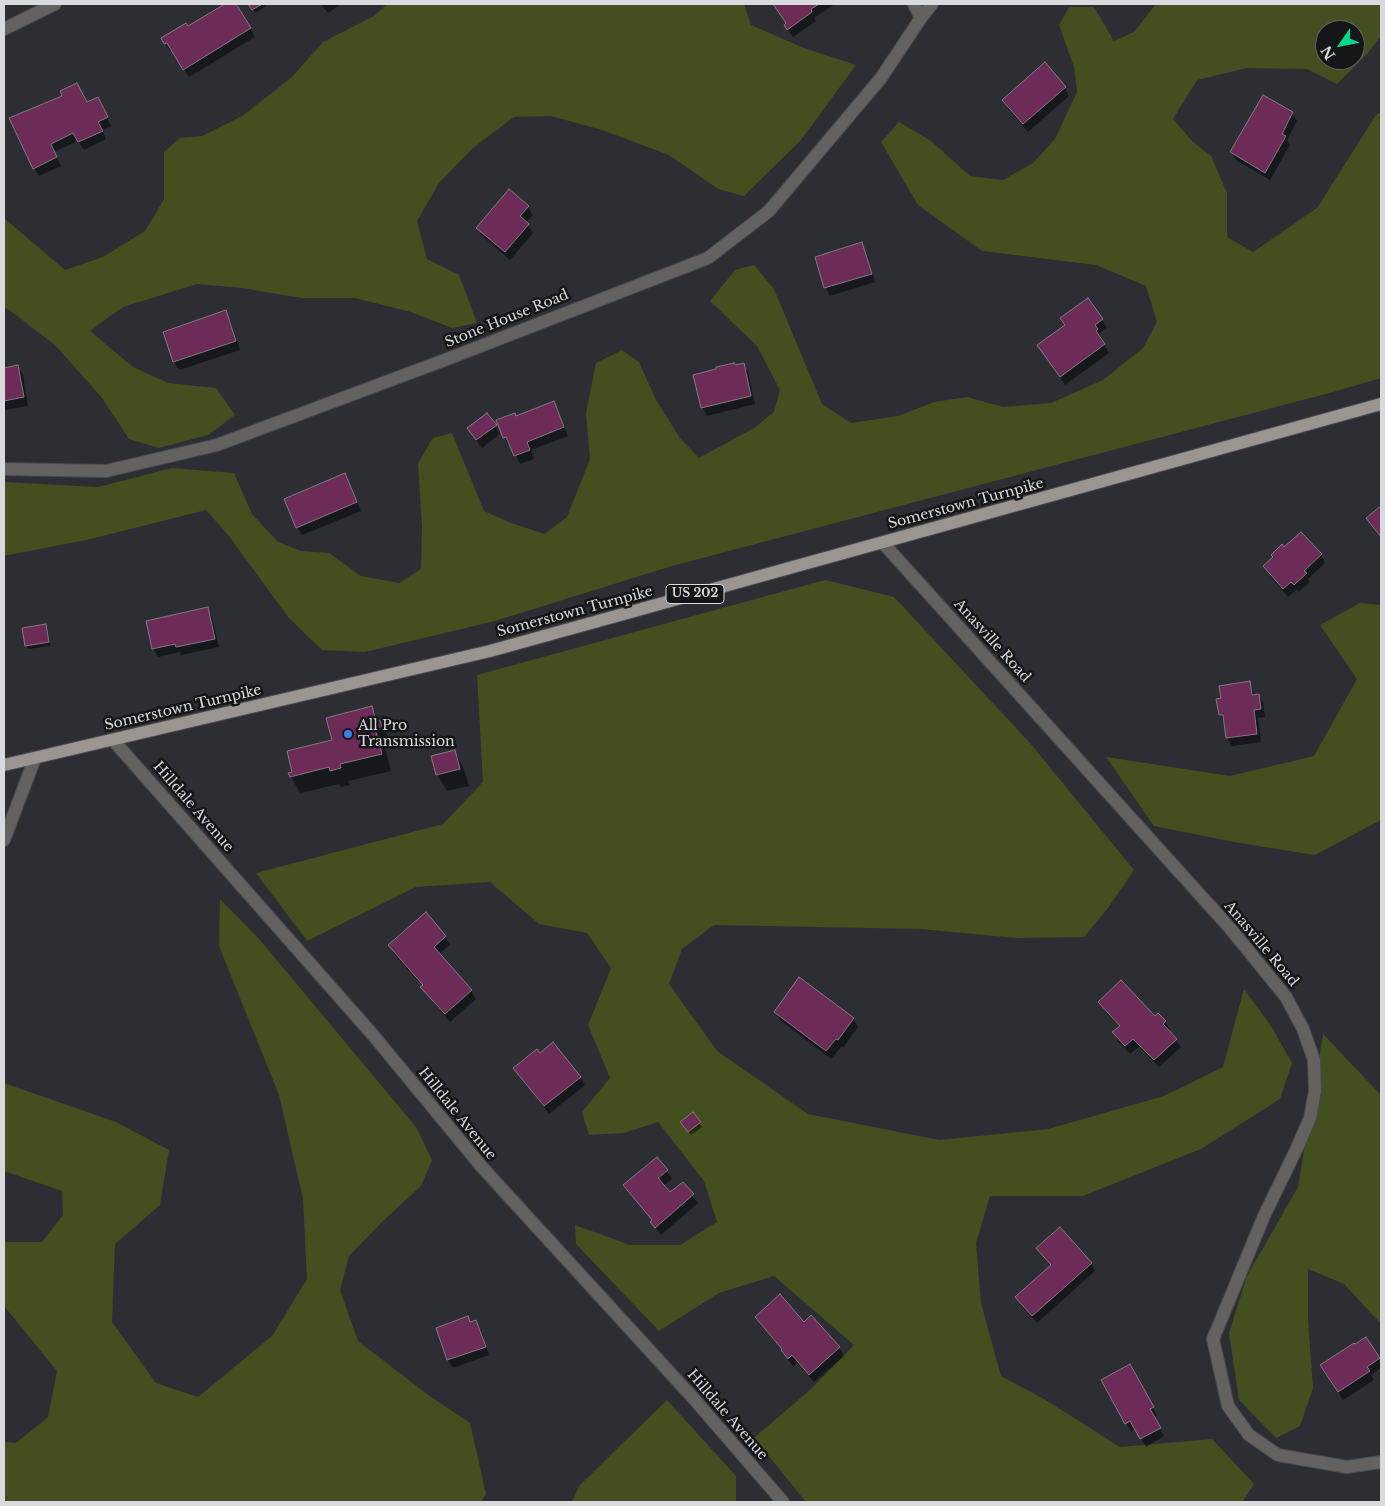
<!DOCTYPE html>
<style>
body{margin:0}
#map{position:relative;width:1385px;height:1506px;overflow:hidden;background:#2c2e33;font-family:"Libre Baskerville",serif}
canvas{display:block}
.frame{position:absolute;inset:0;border:5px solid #d8dadd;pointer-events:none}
.north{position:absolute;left:1315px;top:20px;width:50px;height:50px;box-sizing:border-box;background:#151618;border:1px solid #636467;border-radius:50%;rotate:237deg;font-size:14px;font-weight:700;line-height:20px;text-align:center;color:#d8dadd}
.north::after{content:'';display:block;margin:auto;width:18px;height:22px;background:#00d98c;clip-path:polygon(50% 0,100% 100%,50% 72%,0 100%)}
</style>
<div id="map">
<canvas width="1385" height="1506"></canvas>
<div class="frame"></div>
<div class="north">N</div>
</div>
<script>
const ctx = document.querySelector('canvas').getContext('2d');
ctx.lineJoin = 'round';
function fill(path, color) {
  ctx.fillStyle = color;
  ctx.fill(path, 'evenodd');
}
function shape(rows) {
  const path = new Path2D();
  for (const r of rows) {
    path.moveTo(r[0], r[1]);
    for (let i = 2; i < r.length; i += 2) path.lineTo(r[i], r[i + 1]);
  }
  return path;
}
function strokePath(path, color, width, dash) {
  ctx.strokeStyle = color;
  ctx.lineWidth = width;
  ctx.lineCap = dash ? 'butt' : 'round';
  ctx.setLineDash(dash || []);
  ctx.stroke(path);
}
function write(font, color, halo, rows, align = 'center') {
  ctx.font = font + ' "Libre Baskerville",serif';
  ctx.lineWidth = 5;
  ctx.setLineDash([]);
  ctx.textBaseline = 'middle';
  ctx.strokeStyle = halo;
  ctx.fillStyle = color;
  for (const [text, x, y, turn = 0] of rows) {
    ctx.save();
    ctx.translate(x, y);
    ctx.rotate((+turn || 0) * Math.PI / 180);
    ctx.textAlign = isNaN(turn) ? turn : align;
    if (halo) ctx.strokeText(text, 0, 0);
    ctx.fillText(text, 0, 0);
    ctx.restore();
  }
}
const green = shape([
 [387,4,744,4,751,25,804,48,856,65,801,140,744,196,718,189,669,155,602,130,551,116,514,117,473,148,439,183,417,221,427,259,459,275,477,323,452,328,411,312,355,298,301,298,243,288,197,284,123,307,90,331,133,367,168,383,216,388,235,415,208,435,159,448,129,439,102,398,56,346,16,315,4,307,4,218,65,270,103,257,145,231,164,199,164,152,180,138,202,136,242,116,291,78,323,42,374,16],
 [1156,4,1381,4,1381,36,1368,53,1337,84,1307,69,1247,68,1197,80,1173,119,1192,141,1211,156,1227,193,1227,237,1253,252,1317,208,1376,115,1381,112,1381,378,1333,392,672,566,495,621,365,652,322,650,288,617,229,536,206,510,91,539,4,556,4,482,98,487,172,468,234,473,252,514,278,542,301,551,329,553,361,576,399,583,421,569,422,527,418,463,433,438,452,433,484,511,511,523,545,534,567,517,590,459,586,413,596,363,622,350,639,362,656,400,680,438,699,458,754,428,774,412,780,390,757,346,710,301,735,270,754,265,774,289,822,404,851,423,898,416,934,402,967,397,1003,407,1051,403,1103,380,1143,348,1157,322,1146,286,1096,265,982,251,918,205,881,142,899,122,931,141,970,176,1003,180,1033,163,1055,139,1077,92,1074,67,1059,25,1069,7,1094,7,1114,41,1134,32],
 [1325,30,1355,30,1355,60,1325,60],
 [825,580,894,597,1030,743,1134,870,1108,908,1084,937,1016,938,921,929,714,925,682,949,669,984,717,1051,808,1114,939,1140,1048,1129,1164,1096,1223,1067,1244,989,1271,1026,1292,1063,1280,1099,1201,1149,1083,1196,990,1196,976,1243,981,1303,1001,1376,1044,1399,1120,1447,1212,1439,1254,1484,1242,1502,806,1502,754,1438,811,1389,854,1345,774,1276,719,1293,659,1331,576,1244,575,1225,630,1245,680,1245,717,1222,704,1181,658,1122,624,1133,589,1135,582,1112,610,1078,588,1025,611,968,587,933,539,924,490,882,416,887,307,941,256,873,443,824,483,782,477,675],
 [1360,603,1381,605,1381,820,1315,855,1239,843,1154,826,1106,757,1230,776,1314,756,1357,679,1320,625],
 [220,899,260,940,416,1127,432,1160,421,1186,383,1221,349,1256,340,1290,358,1341,431,1397,470,1423,486,1494,481,1502,4,1502,4,1442,16,1443,48,1417,57,1371,4,1306,4,1242,42,1242,63,1215,62,1191,4,1171,4,1083,116,1122,169,1150,160,1205,115,1244,112,1322,156,1383,198,1397,272,1336,307,1279,303,1199,279,1095,219,946],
 [1323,1034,1381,1095,1381,1324,1344,1284,1308,1269,1308,1320,1313,1388,1300,1426,1276,1438,1239,1400,1229,1333,1247,1276,1298,1187],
 [667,1400,736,1476,736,1502,572,1502,579,1486]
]);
const shadow = shape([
 [228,4,235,4,255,37,189,77,173,50,170,51,162,39,188,28],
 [250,4,265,4,266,6,255,13],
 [321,4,341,4,328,13],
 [773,4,835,4,814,18,816,21,793,37,785,25,787,24],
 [1065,88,1069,96,1028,132,1008,108,1003,100],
 [64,96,102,107,111,126,102,130,106,139,84,150,78,141,54,152,61,166,39,176,34,168],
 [1292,113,1297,121,1287,140,1290,145,1270,180,1236,160,1231,152],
 [528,207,533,215,526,223,533,233,510,260,482,236,478,228],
 [861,244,866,252,875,282,830,296,826,288,816,258],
 [225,312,230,320,240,350,179,370,174,362,164,333],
 [1102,320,1107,328,1099,333,1102,338,1100,339,1109,353,1065,385,1038,345],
 [743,364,748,372,755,404,707,416,702,407,735,366],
 [18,367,23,375,28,406,5,410,5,412,4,413,4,369],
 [553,403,568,436,531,450,534,459,520,464,511,445,509,446,504,437,516,417],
 [495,426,500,434,482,448,473,436],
 [345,475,361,511,302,535,297,527],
 [1284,549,1321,555,1325,563,1308,579,1310,582,1299,592,1297,589,1288,597,1269,575,1264,567],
 [207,609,212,617,219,647,181,655,180,652,158,657,153,649,147,622],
 [46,626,48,630,50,646,28,649,26,645],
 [1249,683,1255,696,1258,695,1263,703,1265,717,1258,718,1261,742,1232,746,1227,738,1225,723,1220,715,1218,700],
 [372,708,389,738,391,746,385,748,391,771,348,781,350,785,341,787,339,784,300,793,291,777,293,773],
 [455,752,464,769,469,786,447,791,437,774],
 [425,914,445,937,450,945,439,954,471,991,476,999,450,1022,427,995,423,987,394,954,389,945],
 [1100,1002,1165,1021,1170,1030,1168,1031,1181,1047,1159,1067,1139,1047,1130,1054,1118,1041,1114,1033,1120,1027,1104,1010],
 [776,1012,853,1019,858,1027,843,1048,842,1046,831,1059,780,1020],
 [539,1054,580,1077,585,1085,549,1114,515,1069],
 [692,1114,702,1127,691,1135,684,1126],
 [667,1171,672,1179,663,1186,670,1194,682,1184,698,1203,661,1235,651,1222,652,1221,625,1185],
 [1037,1248,1091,1263,1095,1271,1037,1323,1021,1305,1017,1297,1051,1267],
 [756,1317,804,1323,839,1348,844,1356,814,1382,797,1363,793,1366,787,1359,783,1350,761,1325],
 [468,1318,471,1323,476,1322,481,1330,489,1355,453,1368,448,1360,437,1329],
 [1366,1339,1381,1362,1381,1368,1371,1375,1374,1380,1343,1400,1326,1374,1355,1346],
 [1129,1366,1157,1415,1153,1418,1164,1436,1146,1447,1136,1428,1131,1431,1102,1381]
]);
const building = shape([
 [225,4,236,4,251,28,183,70,167,43,164,44,161,38,186,23,188,26,225,4],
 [248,4,262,4,252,10,248,4],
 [773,4,819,4,811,9,812,12,787,30,784,25,786,23,773,4],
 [1045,62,1066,87,1023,124,1002,100,1045,62],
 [77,83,87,102,98,97,108,117,98,122,103,131,78,142,73,133,51,144,57,157,33,169,9,118,62,96,60,91,77,83],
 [1263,95,1293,112,1282,134,1286,136,1265,173,1230,152,1263,95],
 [509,189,529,206,520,216,529,224,505,252,476,228,509,189],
 [862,242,872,274,824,288,815,257,862,242],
 [1088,298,1103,319,1095,325,1098,329,1096,331,1105,344,1060,377,1037,345,1065,325,1060,318,1088,298],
 [226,310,236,341,173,362,163,332,226,310],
 [734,363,735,365,744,363,751,396,701,408,693,375,716,369,716,367,734,363],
 [18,365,24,397,4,401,4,368,18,365],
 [554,401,564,427,527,442,530,450,514,456,506,437,503,438,496,420,515,413,516,416,554,401],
 [487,413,497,425,476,440,467,428,487,413],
 [345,473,357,502,296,528,284,499,345,473],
 [1381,506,1381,537,1366,518,1381,506],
 [1301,532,1322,554,1304,571,1307,573,1294,585,1291,582,1283,589,1263,566,1273,557,1271,555,1282,544,1284,547,1301,532],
 [208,607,215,639,176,647,175,644,152,649,146,621,208,607],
 [46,624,49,642,25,646,22,628,46,624],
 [1250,681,1252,695,1259,694,1261,709,1254,710,1257,734,1226,738,1223,715,1219,715,1216,699,1221,698,1219,686,1250,681],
 [372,706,376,721,380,720,383,729,376,731,382,754,340,764,341,768,330,771,329,767,290,777,288,773,292,772,287,751,332,740,326,718,372,706],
 [455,750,460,769,436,775,431,756,455,750],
 [426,912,446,936,434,947,472,990,445,1014,420,987,423,985,388,945,426,912],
 [799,977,854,1018,838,1040,836,1039,826,1051,774,1012,799,977],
 [1121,980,1155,1016,1158,1013,1166,1021,1163,1024,1177,1039,1154,1060,1133,1039,1125,1046,1112,1032,1120,1026,1098,1002,1121,980],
 [553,1042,581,1077,544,1106,513,1068,537,1049,540,1053,553,1042],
 [693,1112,701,1122,688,1132,680,1122,693,1112],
 [657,1157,668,1170,658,1178,670,1192,683,1182,694,1194,655,1228,650,1222,652,1220,623,1185,657,1157],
 [1060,1227,1092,1263,1032,1316,1015,1297,1051,1265,1036,1248,1060,1227],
 [780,1294,804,1322,811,1315,840,1347,809,1375,792,1355,788,1359,781,1350,782,1349,755,1317,780,1294],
 [468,1316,470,1322,476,1320,486,1347,447,1360,436,1328,468,1316],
 [1366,1337,1380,1358,1367,1367,1370,1371,1338,1392,1320,1365,1354,1343,1355,1344,1366,1337],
 [1130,1364,1154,1407,1150,1409,1161,1428,1140,1439,1130,1421,1125,1424,1101,1380,1130,1364]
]);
const minor = shape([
 [921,18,932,4],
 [4,29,55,4],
 [4,469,106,471,217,445,450,358,708,258,769,211,881,78,921,18,914,4],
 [883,543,1229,927,1286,997,1303,1029,1314,1060,1315,1091,1310,1118,1296,1150,1264,1216,1213,1339,1228,1406,1249,1435,1278,1455,1347,1467,1381,1462],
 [113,740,373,1035,481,1166,694,1399,783,1502],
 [4,840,35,758]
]);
const major = shape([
 [4,765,490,651,1381,404]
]);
const markers = [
 [348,734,5,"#3f7fe0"]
];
const shields = [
 [695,594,58]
];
const shieldNames = [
 ["US 202",695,594]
];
const streetNames = [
 ["Stone House Road",507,319,-22],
 ["Somerstown Turnpike",966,504,-15],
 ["Somerstown Turnpike",575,612,-15],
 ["Anasville Road",992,641,48],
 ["Somerstown Turnpike",183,708,-13],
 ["Hilldale Avenue",193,807,49],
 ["Anasville Road",1261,944,50],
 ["Hilldale Avenue",457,1114,51],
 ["Hilldale Avenue",727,1415,49]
];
const poiNames = [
 ["All Pro",358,726],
 ["Transmission",358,742]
];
fill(green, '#434f1f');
fill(shadow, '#0007');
fill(building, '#6d2c58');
strokePath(building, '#827b7f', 1);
strokePath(minor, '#484a4e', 14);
strokePath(major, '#484a4e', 14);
strokePath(minor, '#646260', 12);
strokePath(major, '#9a9591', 12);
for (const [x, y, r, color] of markers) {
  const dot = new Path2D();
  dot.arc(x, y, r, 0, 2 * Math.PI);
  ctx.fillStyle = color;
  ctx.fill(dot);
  strokePath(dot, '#151618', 2);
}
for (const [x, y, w] of shields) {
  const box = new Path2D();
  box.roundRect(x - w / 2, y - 9.5, w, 19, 4);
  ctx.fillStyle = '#151618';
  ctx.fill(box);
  strokePath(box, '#d8dadd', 1);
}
write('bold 12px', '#d8dadd', null, shieldNames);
write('14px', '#d8dadd', '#151618', streetNames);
write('14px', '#d8dadd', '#151618', poiNames, 'left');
</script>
